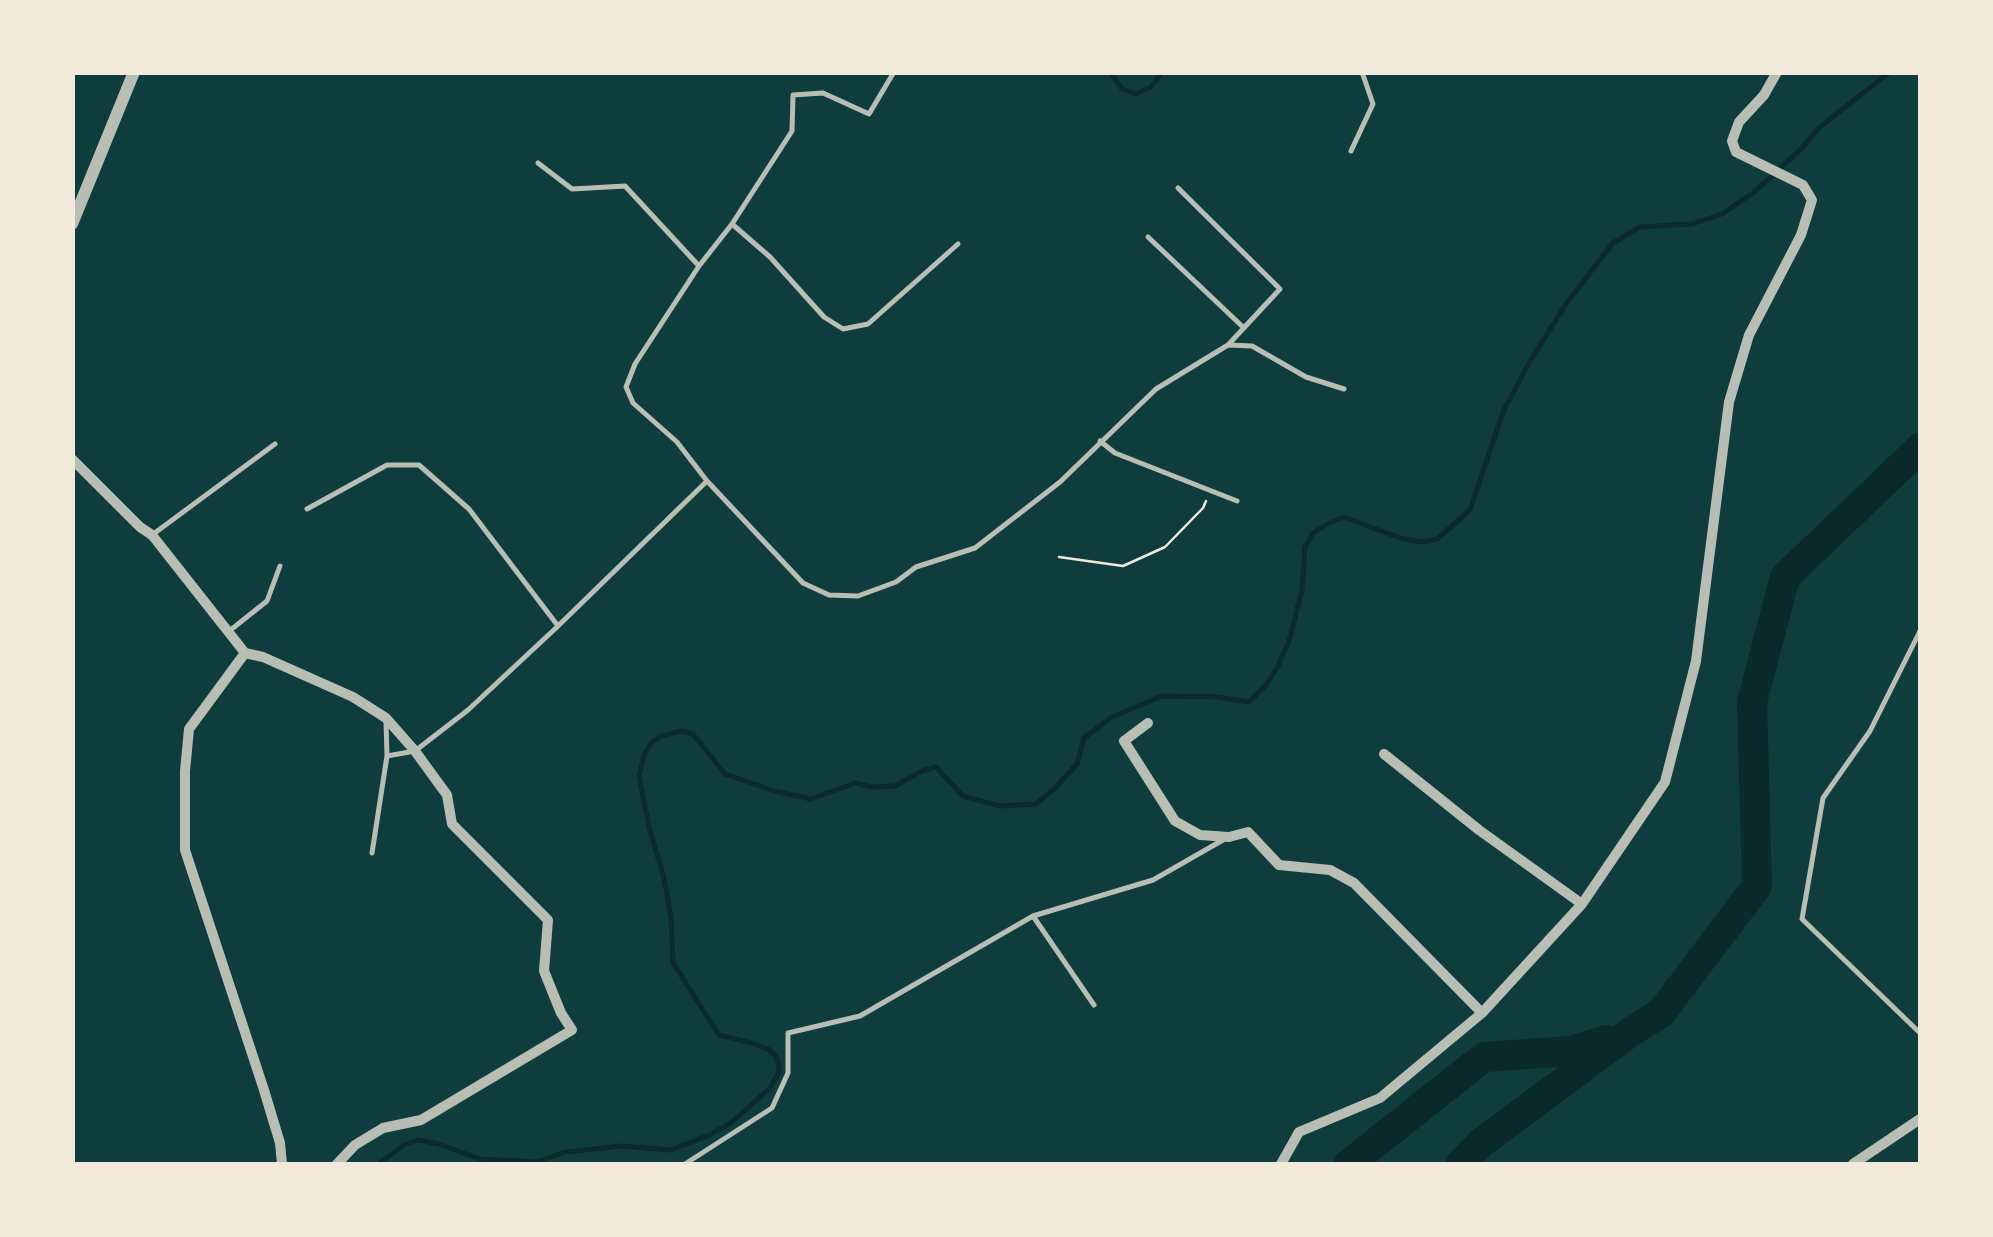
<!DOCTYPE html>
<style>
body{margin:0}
#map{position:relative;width:1993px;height:1237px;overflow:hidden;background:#0f3d3e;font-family:Commissioner,sans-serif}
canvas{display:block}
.frame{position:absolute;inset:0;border:75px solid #f1e9da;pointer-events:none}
</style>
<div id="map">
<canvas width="1993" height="1237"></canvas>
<div class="frame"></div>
</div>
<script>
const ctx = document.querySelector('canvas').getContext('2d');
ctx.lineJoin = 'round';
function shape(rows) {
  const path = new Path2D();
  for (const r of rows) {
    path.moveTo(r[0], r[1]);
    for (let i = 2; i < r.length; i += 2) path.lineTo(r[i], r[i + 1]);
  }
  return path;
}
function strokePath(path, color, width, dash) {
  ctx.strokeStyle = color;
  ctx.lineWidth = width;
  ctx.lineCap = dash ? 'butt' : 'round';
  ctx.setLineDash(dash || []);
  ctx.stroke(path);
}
const stream = shape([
 [1110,72,1122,89,1136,94,1151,87,1162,72],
 [378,1164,404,1145,418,1140,439,1144,480,1159,537,1162,565,1152,622,1146,671,1150,709,1135,731,1123,770,1088,778,1074,779,1064,776,1056,768,1049,752,1043,719,1035,673,963,671,918,664,878,649,827,639,776,644,755,652,742,662,736,681,731,693,734,725,774,774,791,811,799,855,783,872,787,895,786,922,771,936,767,963,796,1000,806,1036,804,1055,788,1077,764,1084,738,1112,717,1162,696,1216,697,1249,702,1266,685,1278,666,1289,641,1302,590,1305,547,1313,533,1329,523,1344,517,1400,538,1421,542,1437,539,1470,510,1503,412,1529,363,1566,304,1613,243,1640,227,1692,224,1722,214,1753,193,1801,149,1821,126,1890,72]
]);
const river = shape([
 [1349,1164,1484,1057,1571,1051,1606,1040],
 [1461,1164,1481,1143,1632,1031,1661,1013,1757,886,1752,702,1785,577,1920,448]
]);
const path = shape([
 [1059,557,1123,566,1165,547,1203,508,1206,501]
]);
const service = shape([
 [1351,151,1373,104,1362,72],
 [538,163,572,189,625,186,699,266,732,224,770,257,824,317,843,329,868,324,958,244],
 [1178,188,1280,289,1228,345],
 [732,224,792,131,793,95,823,93,869,114,894,72],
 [1148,237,1244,328],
 [1100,441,1115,453,1237,501],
 [707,481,803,583,829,595,858,596,896,582,916,567,975,548,1060,482,1156,389,1228,345,1252,346,1306,377,1344,389],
 [307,509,387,465,419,465,469,509,558,626,707,481,677,442,633,403,626,387,635,364,699,266],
 [152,535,275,444],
 [1920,631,1870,731,1823,798,1802,919,1920,1033],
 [228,632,267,601,280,566],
 [387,756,415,751,468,710,557,627],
 [372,853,387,756,386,721],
 [1033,916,1094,1005],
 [685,1164,772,1108,788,1073,788,1033,860,1016,1033,916,1153,880,1223,840]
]);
const minor = shape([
 [72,459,140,527,152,535,245,653,263,657,353,697,386,718,415,751,447,795,452,824,548,920,544,971,561,1013,572,1030,421,1120,383,1128,355,1145,337,1164],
 [245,653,189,729,185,771,185,850,264,1090,280,1143,282,1164],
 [1148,723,1124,741,1175,821,1200,835,1229,837,1248,832,1279,865,1330,870,1354,883,1482,1013],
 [1384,754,1479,830,1582,904],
 [1281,1164,1299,1132,1380,1098,1482,1013,1582,904,1665,782,1696,661,1729,402,1749,335,1801,235,1812,200,1803,185,1736,152,1732,141,1739,122,1764,95,1777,72],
 [1853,1164,1920,1119]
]);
const tertiary = shape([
 [72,224,134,72]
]);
strokePath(stream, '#0a2a2b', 5);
strokePath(river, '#0a2a2b', 30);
strokePath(path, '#f1e9da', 2.5);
strokePath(service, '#b8beb3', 5);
strokePath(minor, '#b8beb3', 10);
strokePath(tertiary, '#b8beb3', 12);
</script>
